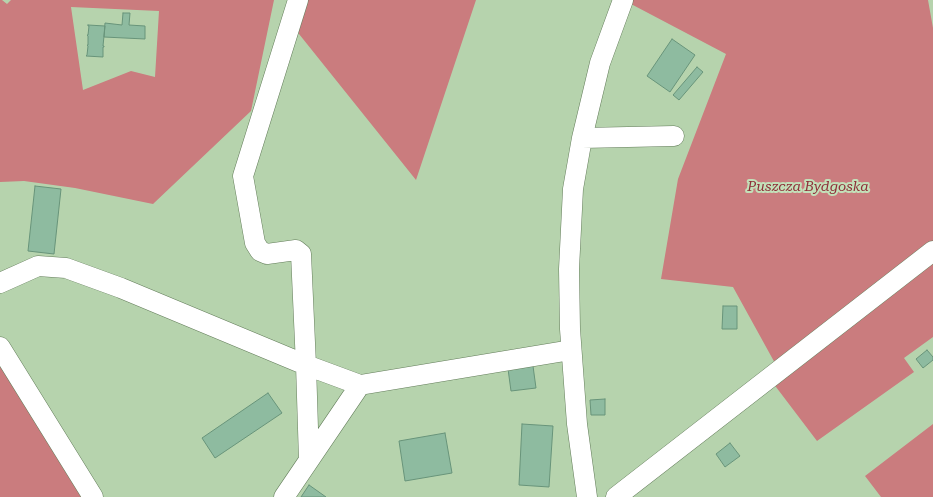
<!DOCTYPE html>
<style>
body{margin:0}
canvas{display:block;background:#b6d3ad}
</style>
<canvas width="933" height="497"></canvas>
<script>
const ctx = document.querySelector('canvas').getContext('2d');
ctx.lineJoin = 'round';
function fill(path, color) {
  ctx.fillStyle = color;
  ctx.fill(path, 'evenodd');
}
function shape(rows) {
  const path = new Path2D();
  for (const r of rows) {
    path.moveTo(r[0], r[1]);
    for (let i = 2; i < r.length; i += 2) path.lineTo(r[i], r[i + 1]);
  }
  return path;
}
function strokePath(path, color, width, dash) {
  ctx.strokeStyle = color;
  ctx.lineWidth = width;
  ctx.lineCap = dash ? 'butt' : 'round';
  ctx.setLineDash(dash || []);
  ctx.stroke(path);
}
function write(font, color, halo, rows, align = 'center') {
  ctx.font = font + ' "Roboto Serif",serif';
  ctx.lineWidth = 4;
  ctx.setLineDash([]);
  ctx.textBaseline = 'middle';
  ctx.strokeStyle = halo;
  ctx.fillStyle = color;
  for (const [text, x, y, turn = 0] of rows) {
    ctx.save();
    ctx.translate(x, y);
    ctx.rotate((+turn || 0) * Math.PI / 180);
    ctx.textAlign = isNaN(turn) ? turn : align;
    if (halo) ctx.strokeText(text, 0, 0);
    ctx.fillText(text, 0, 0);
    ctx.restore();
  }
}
const forest = shape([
 [0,0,2,0,7,4,11,0,274,0,251,111,153,204,75,188,24,181,0,182],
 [71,7,159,11,155,77,131,71,83,90],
 [304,0,476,0,416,180,295,29],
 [632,0,928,0,933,28,933,337,904,358,914,372,817,441,773,383,776,365,733,287,661,279,678,179,726,54,631,4],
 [0,359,85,497,0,497],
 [933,424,933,497,881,497,865,476]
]);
const building = shape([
 [123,13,130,13,129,25,145,26,145,39,104,37,105,23,122,25,123,13],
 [88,25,105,26,103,46,104,46,104,47,103,47,103,57,86,56,87,55,88,46,87,45,88,45,88,36,87,35,88,35,89,26,88,26,88,25],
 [672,39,695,55,670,92,647,76,672,39],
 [697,67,703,72,679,100,673,95,697,67],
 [35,186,61,189,54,254,28,251,35,186],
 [723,306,737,306,737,329,722,329,723,306],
 [927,350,933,357,933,360,923,368,916,359,927,350],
 [533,366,536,388,511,391,508,369,533,366],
 [268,393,282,413,215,458,202,438,268,393],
 [605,399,605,415,591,415,590,400,605,399],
 [522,424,553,426,549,487,519,485,522,424],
 [445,433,452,473,405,481,399,441,445,433],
 [730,443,740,456,725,467,716,454,730,443],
 [309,485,326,497,301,497,309,485]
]);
const minor = shape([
 [298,0,243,176,255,243,260,251,267,254,296,250,301,254,306,365,309,460],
 [582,138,674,136],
 [0,283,38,266,66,268,121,288,306,365,360,385,571,350],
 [0,347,93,497],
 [284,497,360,385],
 [587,497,577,424,570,329,569,269,573,189,582,138,600,63,623,0],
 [616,497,933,251]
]);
const parkNames = [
 ["Puszcza Bydgoska",808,187]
];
fill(forest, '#ca7c7e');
fill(building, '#8ebba0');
strokePath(building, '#68947a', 1);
strokePath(minor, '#637d5a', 21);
strokePath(minor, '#fff', 20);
write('italic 14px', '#8e2f39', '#c3e0b9', parkNames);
</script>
